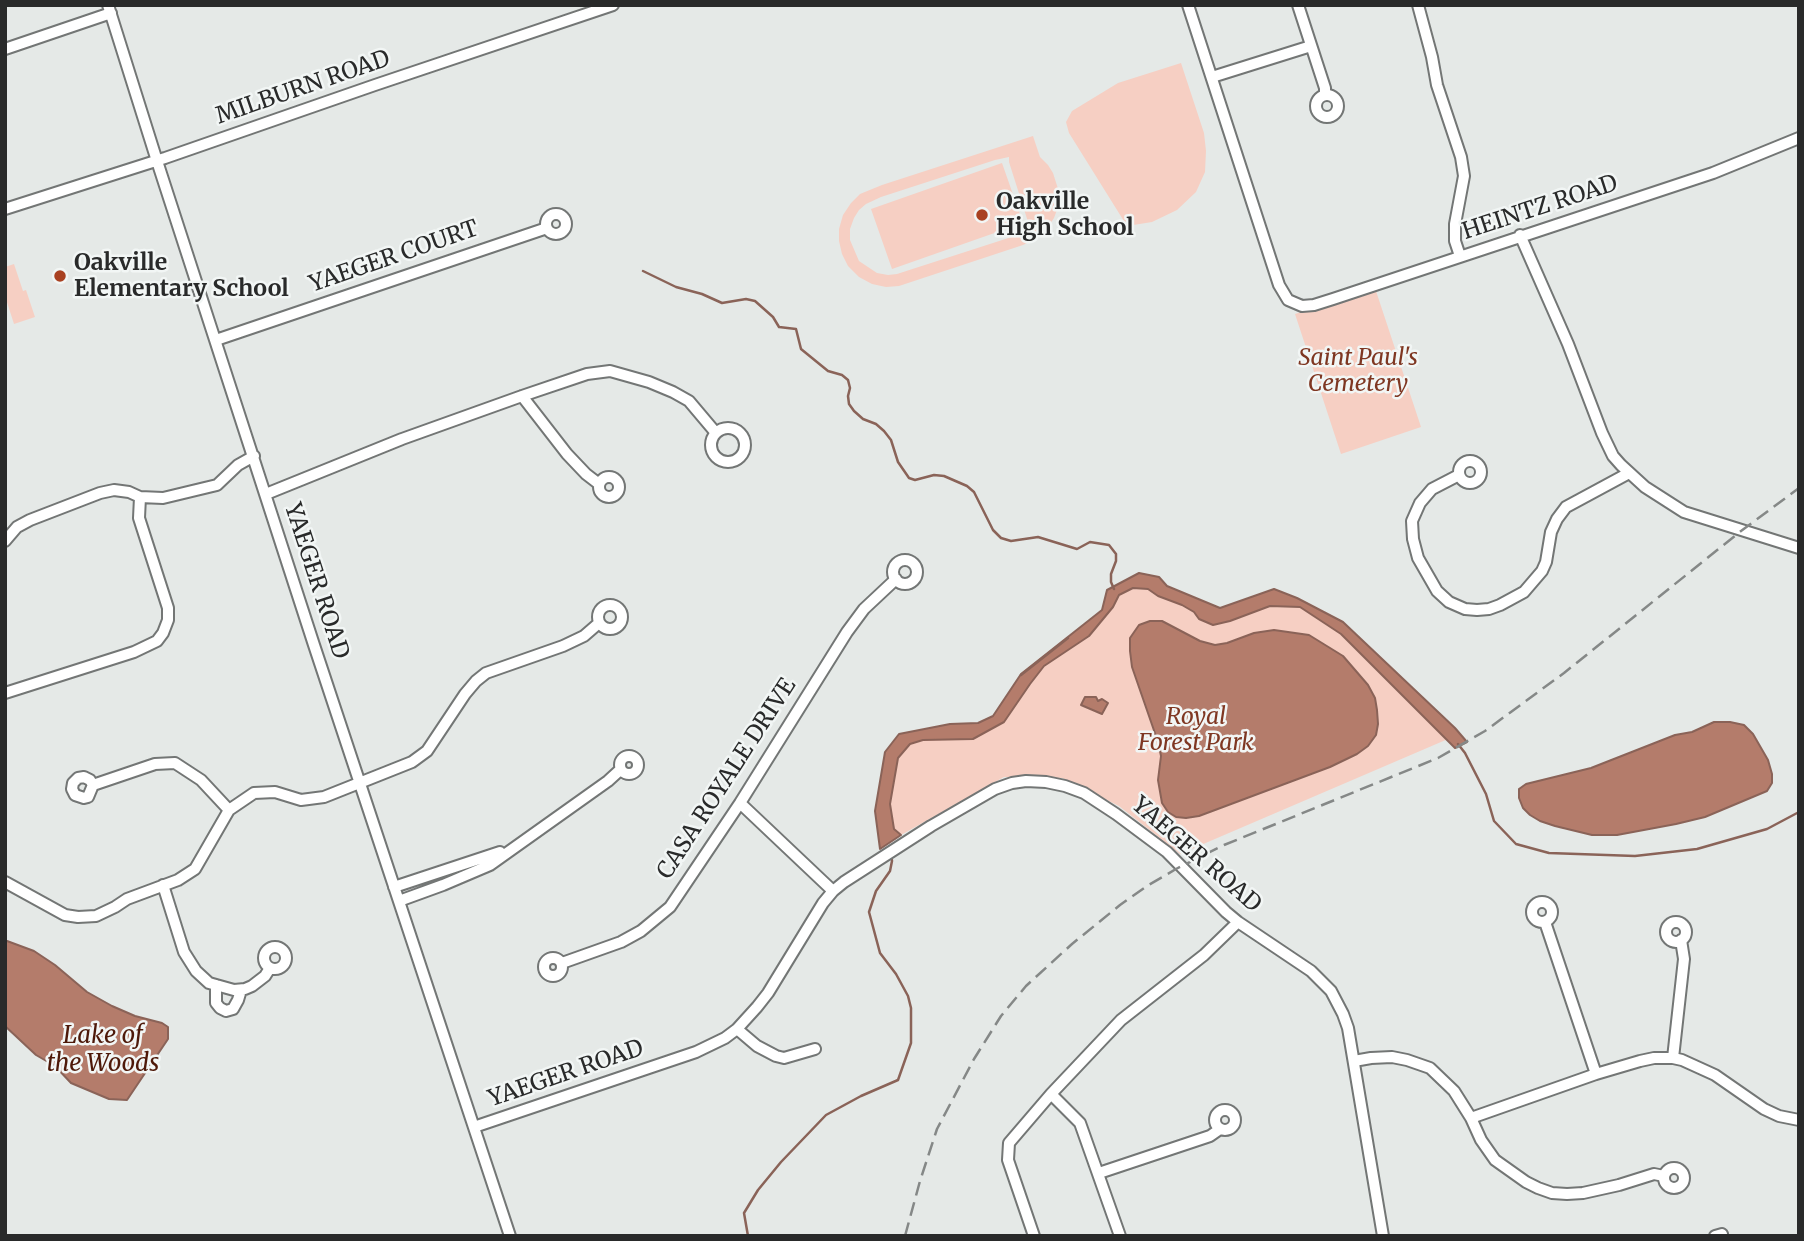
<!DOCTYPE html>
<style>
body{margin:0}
#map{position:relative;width:1804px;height:1241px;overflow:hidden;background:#e5e9e7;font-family:Merriweather,serif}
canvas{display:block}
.frame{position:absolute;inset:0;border:7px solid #292a2a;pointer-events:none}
</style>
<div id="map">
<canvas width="1804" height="1241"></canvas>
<div class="frame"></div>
</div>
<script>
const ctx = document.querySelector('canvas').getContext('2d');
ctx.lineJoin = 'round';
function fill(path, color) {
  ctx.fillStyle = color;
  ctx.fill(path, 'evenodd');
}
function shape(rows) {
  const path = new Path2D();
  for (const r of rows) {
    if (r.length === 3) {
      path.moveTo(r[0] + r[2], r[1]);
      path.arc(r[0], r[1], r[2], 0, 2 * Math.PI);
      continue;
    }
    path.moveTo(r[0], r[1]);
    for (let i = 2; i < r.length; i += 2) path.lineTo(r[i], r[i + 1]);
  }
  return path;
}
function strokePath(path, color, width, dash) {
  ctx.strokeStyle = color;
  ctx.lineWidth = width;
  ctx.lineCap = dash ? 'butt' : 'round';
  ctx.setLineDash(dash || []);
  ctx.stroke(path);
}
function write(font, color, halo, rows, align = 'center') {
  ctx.font = font + ' Merriweather,serif';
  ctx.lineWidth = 5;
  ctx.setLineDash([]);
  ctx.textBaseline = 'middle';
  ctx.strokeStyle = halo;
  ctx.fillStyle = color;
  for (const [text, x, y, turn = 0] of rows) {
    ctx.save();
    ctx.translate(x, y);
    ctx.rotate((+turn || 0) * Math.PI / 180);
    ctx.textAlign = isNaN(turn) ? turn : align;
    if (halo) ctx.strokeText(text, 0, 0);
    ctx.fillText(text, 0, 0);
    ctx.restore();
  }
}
const green = shape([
 [1181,63,1204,133,1206,151,1205,172,1196,192,1177,210,1152,222,1127,226,1069,133,1066,122,1072,111,1118,83],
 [1033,136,1040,157,1048,165,1053,173,1060,195,1058,207,1054,218,1044,233,1038,238,1023,245,899,286,886,287,872,284,859,277,848,266,842,254,839,241,839,229,843,215,851,203,860,194,882,185],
 [1009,157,1009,162,1029,225,1032,228,1027,232,897,274,888,275,877,273,859,261,850,240,850,229,854,218,859,210,866,204,881,197,995,160],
 [1002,163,1023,223,892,269,871,209],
 [14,264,23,291,26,290,35,317,14,324,5,296,5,267],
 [1375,288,1421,427,1341,454,1295,314],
 [1133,588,1148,588,1158,596,1182,605,1194,612,1200,619,1213,625,1230,621,1270,606,1301,603,1341,634,1448,739,1180,854,1119,806,1062,778,1004,777,901,835,894,829,890,804,898,758,910,744,923,740,973,739,1030,684,1044,666,1063,653,1113,607,1119,595]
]);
const water = shape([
 [1139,573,1159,577,1167,586,1220,608,1274,589,1297,598,1343,622,1455,728,1467,742,1455,748,1341,634,1300,607,1270,606,1230,621,1213,625,1199,619,1194,612,1182,605,1158,596,1148,589,1133,588,1119,595,1113,607,1089,636,1044,666,1030,684,1004,722,973,739,923,740,910,744,898,758,890,804,894,829,901,835,880,849,875,811,885,752,899,734,950,724,978,723,993,716,1021,674,1102,610,1107,590,1139,573],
 [1150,621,1162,621,1200,641,1215,645,1227,643,1254,633,1274,630,1309,635,1343,656,1368,685,1375,698,1377,710,1378,724,1376,735,1368,746,1357,754,1330,767,1199,816,1186,818,1176,817,1168,812,1162,803,1158,780,1161,756,1158,742,1132,667,1130,651,1130,638,1139,625,1150,621],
 [1085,697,1096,697,1098,701,1102,699,1108,703,1102,714,1081,705,1085,697],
 [1714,722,1730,722,1744,725,1753,734,1768,760,1772,774,1772,783,1767,791,1705,817,1676,824,1617,835,1592,835,1555,826,1540,821,1530,815,1523,808,1519,798,1519,789,1526,784,1591,768,1675,735,1692,732,1714,722],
 [7,941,34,951,55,965,87,992,112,1006,135,1016,162,1023,168,1027,168,1039,127,1100,109,1099,71,1083,55,1066,36,1055,5,1026,5,941,7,941]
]);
const stream = shape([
 [643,271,676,287,702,294,722,303,746,299,755,301,773,317,779,327,796,329,801,349,828,371,842,375,848,380,850,388,848,396,849,404,854,411,863,419,876,424,884,431,891,440,898,462,909,478,915,480,934,475,944,476,967,486,974,492,993,530,1001,538,1011,541,1038,537,1077,549,1090,542,1109,545,1116,554,1116,561,1111,574,1111,582,1114,589],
 [1021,675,1068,638],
 [1458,744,1465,753,1486,794,1494,821,1516,844,1549,853,1635,856,1697,849,1767,829,1799,812],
 [748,1236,744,1213,758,1190,781,1162,826,1115,861,1096,898,1080,911,1043,911,1008,908,996,896,974,880,953,869,912,876,891,890,871,892,861,891,854]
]);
const minor = shape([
 [108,5,157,161,314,645,510,1236],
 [1188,5,1279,285,1288,300,1302,306,1314,305,1333,299,1713,173,1799,138],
 [1298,5,1325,88,1325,94],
 [1418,5,1432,57,1437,85,1461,157,1464,176,1455,224,1455,241,1460,256],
 [5,49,111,13],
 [1212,77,1311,46],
 [1327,106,11],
 [5,209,165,158,375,85,613,5],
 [556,224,10],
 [1520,235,1568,344,1602,433,1613,456,1621,465,1645,487,1684,512,1799,548],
 [216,340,547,228],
 [522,396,567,454,586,474,599,484],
 [728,445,17],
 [1470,472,11],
 [1459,475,1432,489,1420,503,1412,521,1413,539,1418,558,1437,591,1449,602,1465,609,1477,610,1489,609,1500,605,1524,592,1542,571,1546,562,1551,532,1557,519,1566,507,1629,473],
 [609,487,10],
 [266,494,402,439,522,396,587,374,610,371,649,382,673,392,689,401,716,433],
 [5,541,17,527,30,520,100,493,114,490,129,492,140,497,163,498,217,485,238,465,254,456],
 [905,572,12],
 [610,617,12],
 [5,693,134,652,157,641,163,633,168,620,168,608,139,518,140,497],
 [629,765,9],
 [93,785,90,780,84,777,78,778,73,783,72,789,75,795,84,798,88,797,93,785,155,764,175,763,201,780,229,810],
 [740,803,833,891],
 [5,882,65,915,78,917,96,916,115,907,127,899,178,880,195,869,229,810,254,793,275,792,301,800,324,797,412,762,427,751,465,694,476,681,486,673,563,646,584,636,599,623],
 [163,885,184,952,196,971,209,983,234,990,245,989,252,986,265,976,270,968],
 [394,887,500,852],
 [399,901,443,885,490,865,608,781,620,770],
 [1542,912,10],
 [1676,932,10],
 [1545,922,1596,1074],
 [275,958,11],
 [553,967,9],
 [562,963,621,942,641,931,670,907,740,803,847,632,864,609,896,579],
 [216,985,216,1003,220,1008,226,1011,233,1009,238,1000,241,990],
 [737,1029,757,1046,776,1056,784,1058,815,1049],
 [1673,1058,1684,959,1681,940],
 [1354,1061,1371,1058,1392,1057,1407,1060,1430,1068,1454,1091,1471,1118,1481,1140,1495,1160,1526,1182,1538,1188,1552,1193,1567,1194,1583,1193,1619,1185,1654,1174,1664,1176],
 [1051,1094,1080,1123,1120,1236],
 [1225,1120,10],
 [1471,1118,1596,1074,1640,1061,1654,1058,1673,1058,1682,1060,1715,1075,1764,1109,1779,1116,1799,1120],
 [474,1127,696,1052,725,1038,737,1029,757,1007,768,993,823,903,833,891,844,882,931,826,995,789,1012,783,1026,781,1046,782,1065,786,1084,793,1116,814,1167,852,1226,912,1238,922,1311,971,1331,991,1343,1014,1348,1028,1383,1236],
 [1674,1178,10],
 [1099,1173,1210,1136,1220,1129],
 [1034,1236,1008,1160,1009,1143,1051,1094,1121,1020,1204,955,1238,922],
 [1715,1236,1722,1234]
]);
const rail = shape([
 [905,1236,920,1181,937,1129,974,1059,1001,1016,1026,986,1072,944,1120,905,1147,886,1176,869,1224,845,1438,758,1485,731,1564,673,1741,531,1799,488]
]);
const markers = [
 [982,215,7,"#a94121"],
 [60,276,7,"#a94121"]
];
const streetNames = [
 ["MILBURN ROAD",303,88,-19],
 ["HEINTZ ROAD",1540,208,-18],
 ["YAEGER COURT",394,257,-19],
 ["YAEGER ROAD",316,581,72],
 ["CASA ROYALE DRIVE",727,779,-57],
 ["YAEGER ROAD",1196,855,41],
 ["YAEGER ROAD",566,1074,-19]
];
const poiNames = [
 ["Oakville",996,202],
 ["High School",996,228],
 ["Oakville",74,263],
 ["Elementary School",74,289]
];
const parkNames = [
 ["Saint Paul's",1358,358],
 ["Cemetery",1358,384],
 ["Royal",1196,717],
 ["Forest Park",1196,743]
];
const waterNames = [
 ["Lake of",103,1036],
 ["the Woods",103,1064]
];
fill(green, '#f6cfc3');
fill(water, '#b47c6b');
strokePath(water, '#8a6358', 2);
strokePath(stream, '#8a6358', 2.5);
strokePath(minor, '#737675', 14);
strokePath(minor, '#fff', 10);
strokePath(rail, '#858887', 2.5, [14, 7]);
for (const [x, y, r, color] of markers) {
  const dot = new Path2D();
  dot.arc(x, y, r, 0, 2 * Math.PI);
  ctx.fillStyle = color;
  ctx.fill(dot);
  strokePath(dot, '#f2f6f5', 2.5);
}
write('23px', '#292a2a', '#f2f6f5', streetNames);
write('bold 23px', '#292a2a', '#f2f6f5', poiNames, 'left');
write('italic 23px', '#7f3722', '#f2f6f5', parkNames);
write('italic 24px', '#4e1909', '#f2f6f5', waterNames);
</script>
